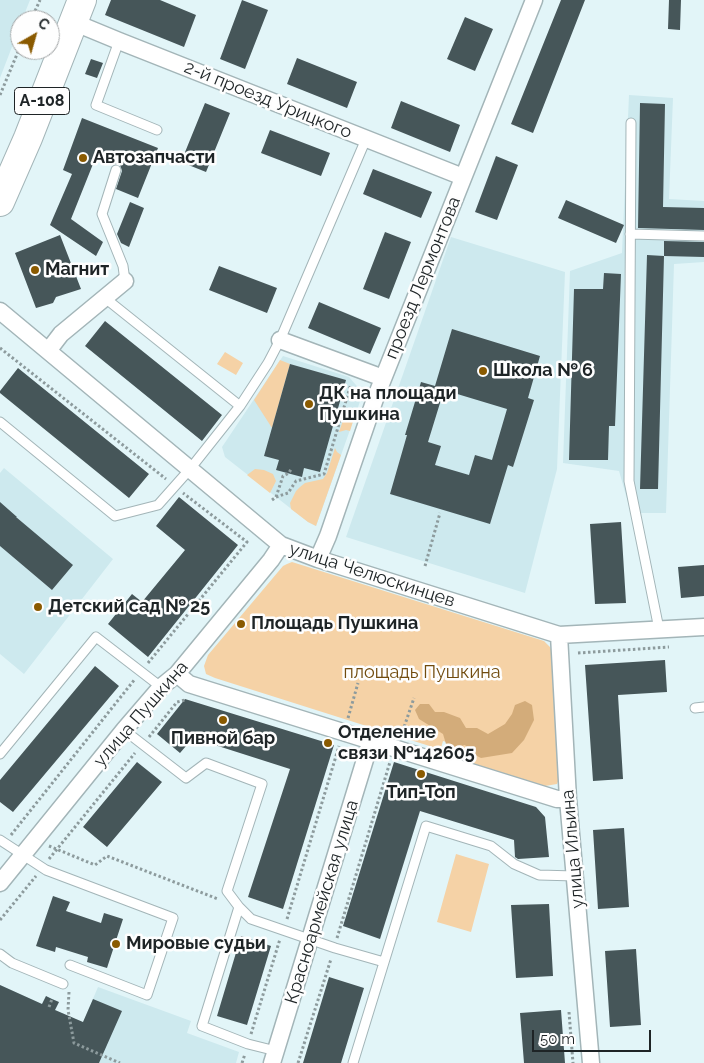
<!DOCTYPE html>
<meta charset="utf-8">
<style>
body{margin:0}
#map{position:relative;width:704px;height:1063px;overflow:hidden;background:#e2f5f8;font-family:Raleway,sans-serif}
canvas{display:block}
.north{position:absolute;left:10px;top:10px;width:50px;height:50px;box-sizing:border-box;background:#fefefe;border:1px solid #a4a7a8;border-radius:50%;rotate:38deg;font-size:14px;font-weight:700;line-height:20px;text-align:center;color:#1e2426}
.north::after{content:'';display:block;margin:auto;width:18px;height:22px;background:#8a5a00;clip-path:polygon(50% 0,100% 100%,50% 72%,0 100%)}
.scale{position:absolute;left:532px;top:1030px;width:119px;height:22px;box-sizing:border-box;border:2px solid #1e2426;border-top:0;padding-left:6px;font-size:15px;line-height:18px;white-space:nowrap;color:#1e2426;-webkit-text-stroke:4px #fefefe;paint-order:stroke}
</style>
<div id="map">
<canvas width="704" height="1063"></canvas>
<div class="north">С</div>
<div class="scale">50 m</div>
</div>
<script>
const ctx = document.querySelector('canvas').getContext('2d');
ctx.lineJoin = 'round';
function fill(path, color) {
  ctx.fillStyle = color;
  ctx.fill(path, 'evenodd');
}
function shape(rows) {
  const path = new Path2D();
  for (const r of rows) {
    path.moveTo(r[0], r[1]);
    for (let i = 2; i < r.length; i += 2) path.lineTo(r[i], r[i + 1]);
  }
  return path;
}
function strokePath(path, color, width, dash) {
  ctx.strokeStyle = color;
  ctx.lineWidth = width;
  ctx.lineCap = dash ? 'butt' : 'round';
  ctx.setLineDash(dash || []);
  ctx.stroke(path);
}
function write(font, color, halo, rows, align = 'center') {
  ctx.font = font + ' Raleway,sans-serif';
  ctx.lineWidth = 5;
  ctx.setLineDash([]);
  ctx.textBaseline = 'middle';
  ctx.strokeStyle = halo;
  ctx.fillStyle = color;
  for (const [text, x, y, turn = 0] of rows) {
    ctx.save();
    ctx.translate(x, y);
    ctx.rotate((+turn || 0) * Math.PI / 180);
    ctx.textAlign = isNaN(turn) ? turn : align;
    if (halo) ctx.strokeText(text, 0, 0);
    ctx.fillText(text, 0, 0);
    ctx.restore();
  }
}
const built = shape([
 [0,0,30,0,22,20,20,20,20,26,0,78],
 [629,95,673,98,669,199,704,201,704,262,674,264,666,513,631,513,619,471,563,463,570,271,622,253],
 [451,237,565,272,557,469,525,593,346,537],
 [283,356,349,377,363,393,316,526,308,522,225,457,222,447],
 [4,468,113,559,24,674,0,654,0,473],
 [0,985,42,1004,46,996,59,1002,55,1010,64,1014,50,1044,70,1053,98,987,191,1021,187,1033,239,1052,236,1063,0,1063]
]);
const green = shape([
 [225,352,243,363,236,375,217,364],
 [280,360,290,364,272,428,254,400],
 [346,412,356,412,350,431,346,430,339,432],
 [335,448,337,452,341,455,316,526,308,522,291,509,290,503,296,491,300,487,305,483,323,479,327,473],
 [255,469,264,470,273,474,276,481,270,493,247,475],
 [292,562,544,641,550,647,552,651,560,777,557,784,545,786,529,782,477,766,453,754,451,752,453,744,443,741,441,748,439,749,215,678,206,674,204,666,208,655,283,566,287,564],
 [456,854,489,864,471,932,437,922]
]);
const forest = shape([
 [525,701,532,705,534,720,524,740,512,753,481,758,473,754,465,745,453,748,446,744,443,734,419,719,415,710,420,704,429,704,435,712,444,712,460,718,466,728,477,728,488,734,505,724,512,714,515,705]
]);
const building = shape([
 [111,0,160,0,196,15,184,47,105,15],
 [242,0,268,10,245,69,220,59],
 [561,0,585,0,533,133,511,124],
 [669,0,681,0,680,30,668,29],
 [465,17,493,29,475,71,447,59],
 [297,58,357,82,347,108,287,84],
 [91,59,103,63,97,78,85,74],
 [401,101,460,125,450,152,391,128],
 [205,103,230,113,206,172,181,162],
 [640,103,665,104,663,207,704,208,704,230,638,228],
 [82,118,158,148,138,198,116,189,122,171,120,165,115,164,112,165,95,159,71,219,103,242,96,256,50,225,72,174,63,170],
 [270,130,330,153,321,176,261,153],
 [496,156,518,165,497,220,475,212],
 [373,169,432,192,421,218,363,194],
 [566,200,624,225,616,243,558,218],
 [130,202,144,208,129,247,121,243,117,234],
 [385,232,411,242,389,299,363,289],
 [60,235,81,289,56,297,53,303,36,308,15,253],
 [664,241,704,242,704,257,664,256],
 [647,255,664,256,658,489,640,489],
 [219,266,277,288,267,313,209,290],
 [604,273,621,274,615,426,609,426,608,460,569,460,574,289,603,289],
 [319,302,381,328,370,354,308,328],
 [105,321,222,415,202,441,85,346],
 [452,329,540,356,528,398,534,400,513,467,508,465,490,524,390,494,407,435,405,435,421,382,435,386],
 [444,390,507,409,492,460,475,455,469,475,435,465,441,446,428,442],
 [290,364,346,380,320,472,304,468,302,477,276,470,279,460,264,456],
 [18,368,149,474,129,498,0,393,0,391],
 [179,497,238,545,148,657,108,624,132,594,142,602,185,550,156,526],
 [0,502,17,517,16,517,73,565,52,590,0,546],
 [621,522,626,603,595,604,590,524],
 [704,565,704,596,681,598,678,567],
 [665,660,667,692,618,695,623,779,593,781,585,665],
 [95,666,119,686,13,812,0,802,0,780],
 [185,699,334,745,283,909,248,897,290,769,193,738,180,753,157,734],
 [137,762,162,782,107,847,83,827],
 [394,762,536,807,545,817,549,857,518,859,515,857,514,840,420,811,380,939,343,926],
 [624,828,629,907,598,909,593,830],
 [53,896,70,902,66,911,101,923,104,913,123,919,107,968,87,962,88,957,56,947,55,952,36,946],
 [549,904,553,976,516,978,511,905],
 [241,936,271,946,247,1025,217,1016],
 [636,949,641,1025,610,1027,605,951],
 [329,977,364,988,341,1063,303,1063],
 [0,985,42,1004,46,996,52,999,59,1002,55,1010,83,1022,93,999,122,1011,99,1063,0,1063],
 [561,1010,565,1063,524,1063,520,1013]
]);
const path = shape([
 [31,20,40,0],
 [0,95,20,47],
 [0,348,166,479],
 [276,497,288,493,296,481,324,474,351,384],
 [272,500,276,497,283,476,289,473,291,469],
 [425,566,440,513],
 [578,653,669,647],
 [148,663,247,542,183,493],
 [348,718,358,683],
 [401,736,414,698],
 [149,737,177,702,185,700],
 [11,835,135,679],
 [49,846,95,865,107,856,218,899],
 [49,859,135,753],
 [287,919,339,746],
 [0,920,36,876],
 [337,938,390,762],
 [69,992,68,1010,74,1043,120,1063],
 [49,1007,52,999],
 [569,1012,573,1063],
 [251,1034,280,939],
 [242,1063,245,1054],
 [298,1063,331,959]
]);
const lane = shape([
 [119,41,96,105,157,130],
 [631,123,629,481,659,629],
 [116,170,102,214,123,266,125,281],
 [630,234,704,236],
 [105,298,240,406],
 [0,422,115,516,158,505,190,469,240,406,268,363,280,340,366,139],
 [695,708,704,707],
 [124,730,186,778,206,763,262,784,227,891,239,907,251,919,335,948,384,962],
 [0,754,96,637,161,687],
 [0,840,46,870,173,918,147,995,70,965],
 [239,907,202,1026,248,1044,276,1051],
 [0,954,12,963,63,984],
 [353,1063,426,826,491,846,514,864,539,875,575,876]
]);
const street = shape([
 [73,22,119,41,463,177],
 [0,311,281,545,318,559,559,635,704,627],
 [280,340,383,378],
 [48,351,61,334,125,281],
 [318,559,328,536,375,399,534,0],
 [559,635,568,799,591,1063],
 [177,674,189,684,557,799,568,799],
 [0,883,124,730,161,687,177,674,271,560,281,545],
 [272,1063,371,740]
]);
const highway = shape([
 [0,202,28,138,82,0]
]);
const markers = [
 [83,158,5,"#8a5a00"],
 [35,270,5,"#8a5a00"],
 [483,371,5,"#8a5a00"],
 [309,404,5,"#8a5a00"],
 [38,607,5,"#8a5a00"],
 [241,624,5,"#8a5a00"],
 [223,720,5,"#8a5a00"],
 [328,743,5,"#8a5a00"],
 [421,774,5,"#8a5a00"],
 [116,944,5,"#8a5a00"]
];
const shields = [
 [42,101,55]
];
const shieldNames = [
 ["А-108",42,101]
];
const streetNames = [
 ["2-й проезд Урицкого",268,100,22],
 ["проезд Лермонтова",423,278,-68],
 ["улица Челюскинцев",372,575,18],
 ["улица Пушкина",141,714,-49],
 ["улица Ильина",573,849,-95],
 ["Красноармейская улица",322,902,-73]
];
const poiNames = [
 ["Автозапчасти",93,158],
 ["Магнит",45,270],
 ["Школа № 6",493,371],
 ["ДК на площади",319,394],
 ["Пушкина",319,415],
 ["Детский сад № 25",48,607],
 ["Площадь Пушкина",251,624],
 ["Отделение",338,733],
 ["связи №142605",338,754],
 ["Пивной бар",223,739,"center"],
 ["Тип-Топ",421,793,"center"],
 ["Мировые судьи",126,944]
];
const parkNames = [
 ["площадь Пушкина",422,673]
];
fill(built, '#cde9ee');
fill(green, '#f5d2a6');
fill(forest, '#d3ac7a');
fill(building, '#465659');
strokePath(lane, '#a3b5b8', 11);
strokePath(street, '#a3b5b8', 19);
strokePath(highway, '#a3b5b8', 30);
strokePath(path, '#8d9b9d', 3, [2.5, 2.5]);
strokePath(lane, '#fff', 9);
strokePath(street, '#fff', 16);
strokePath(highway, '#fff', 28);
for (const [x, y, r, color] of markers) {
  const dot = new Path2D();
  dot.arc(x, y, r, 0, 2 * Math.PI);
  ctx.fillStyle = color;
  ctx.fill(dot);
  strokePath(dot, '#fefefe', 2);
}
for (const [x, y, w] of shields) {
  const box = new Path2D();
  box.roundRect(x - w / 2, y - 13.5, w, 27, 4);
  ctx.fillStyle = '#fefefe';
  ctx.fill(box);
  strokePath(box, '#1e2426', 1);
}
write('bold 16px', '#1e2426', null, shieldNames);
write('18px', '#1e2426', '#fefefe', streetNames);
write('bold 18px', '#1e2426', '#fefefe', poiNames, 'left');
write('18px', '#714b0d', '#fefefe', parkNames);
</script>
